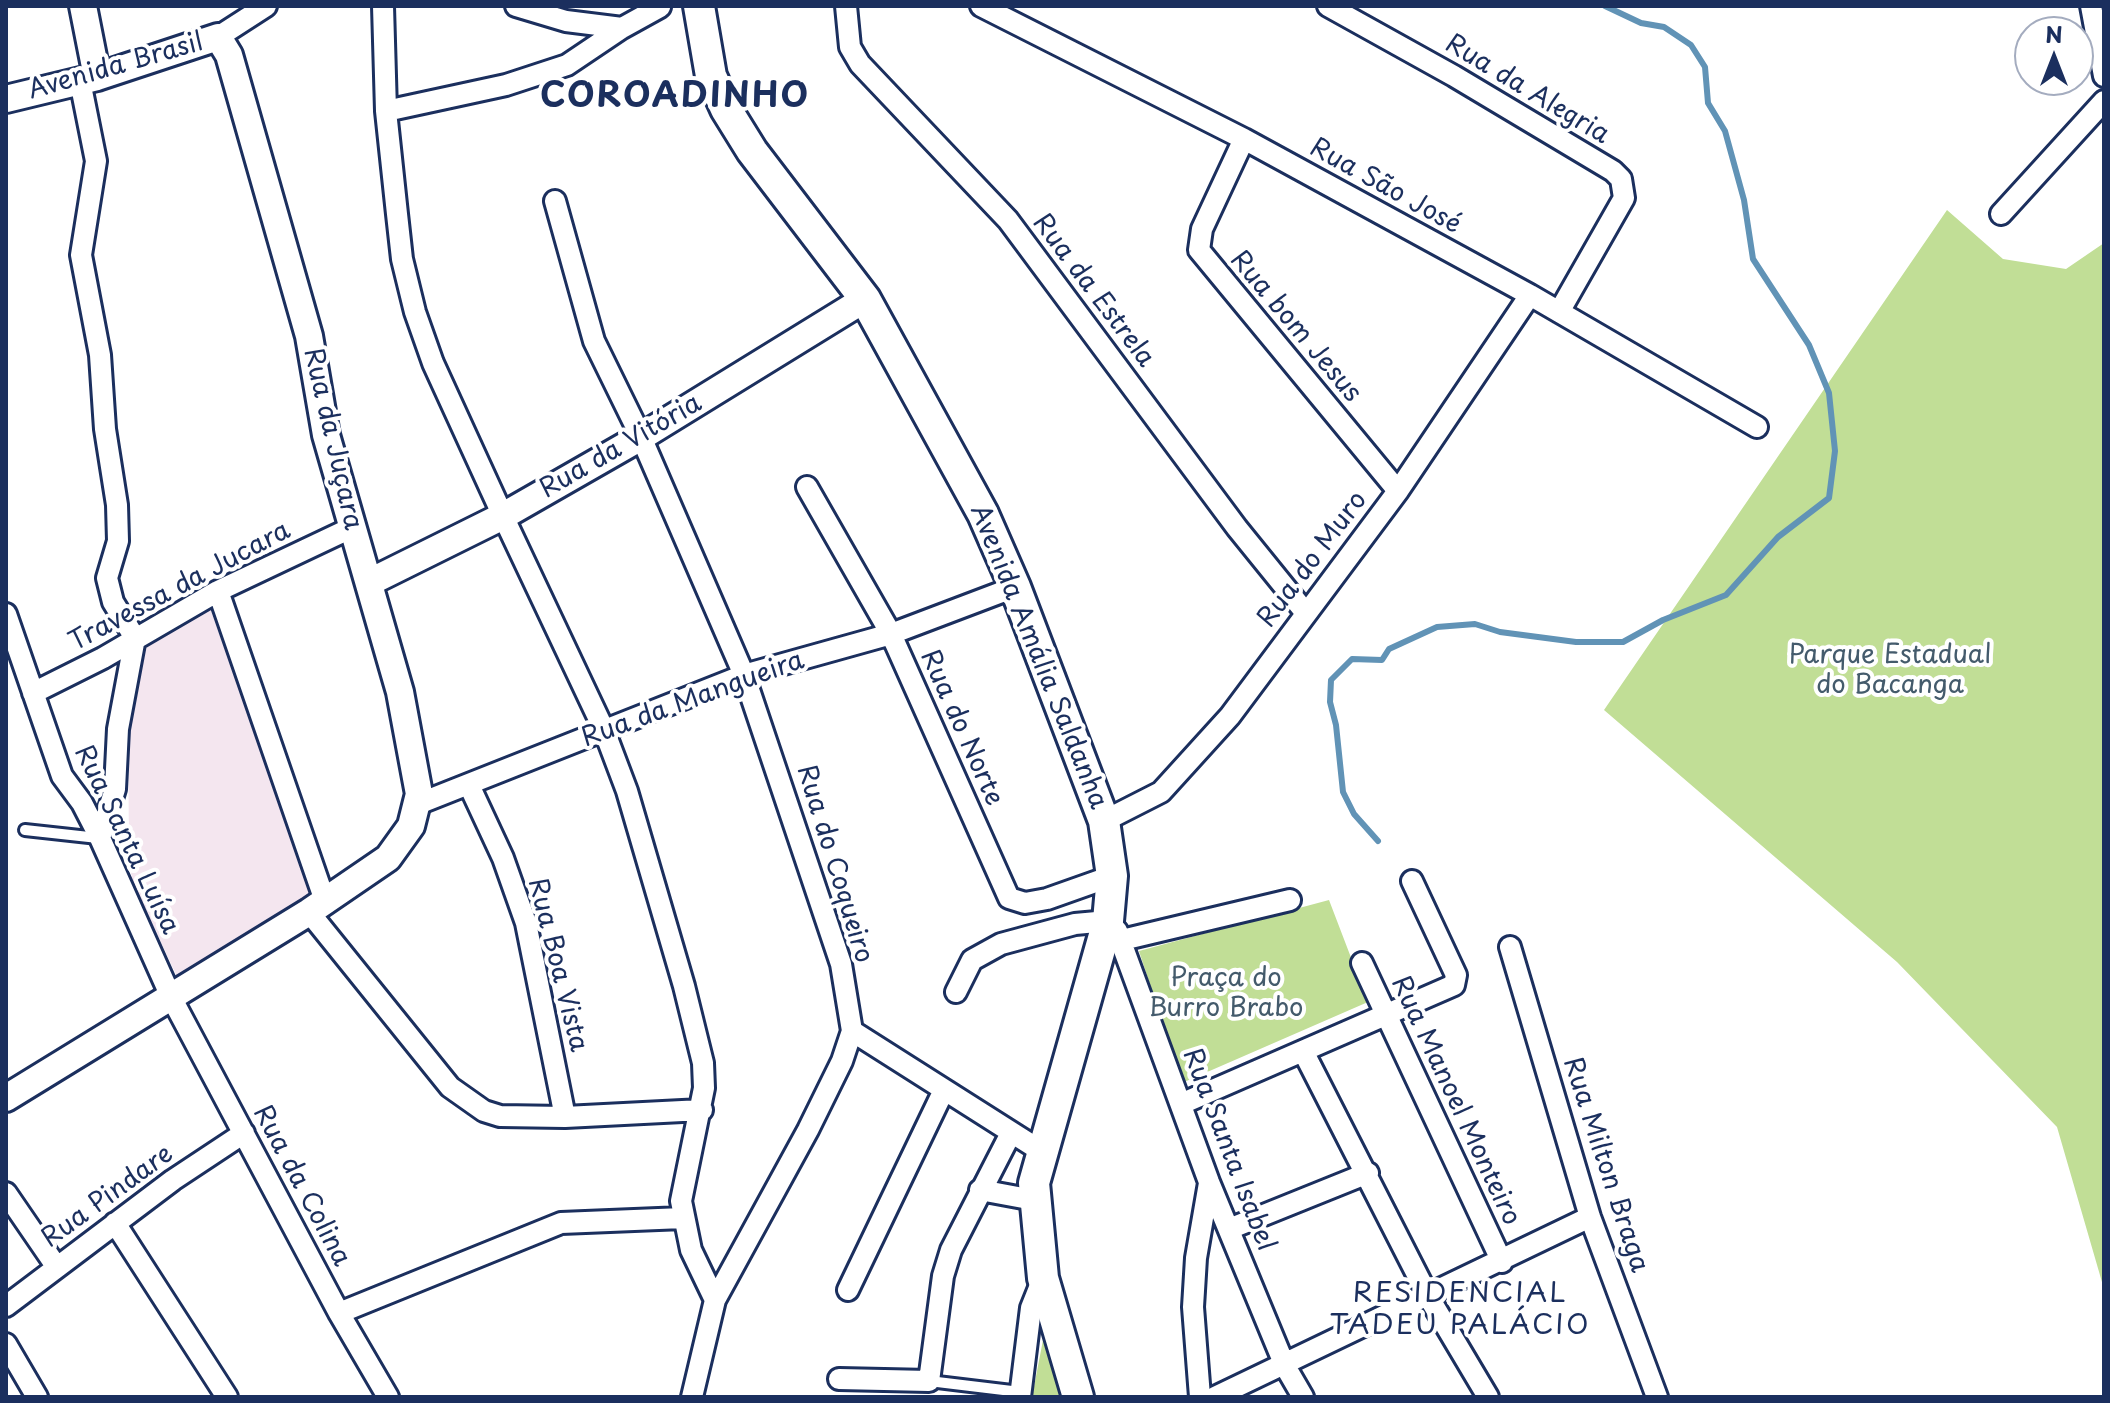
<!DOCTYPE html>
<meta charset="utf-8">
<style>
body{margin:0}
#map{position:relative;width:2110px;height:1403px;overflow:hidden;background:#fff;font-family:"Playpen Sans",sans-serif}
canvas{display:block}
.frame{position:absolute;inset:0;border:8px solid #1b2f5e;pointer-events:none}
.north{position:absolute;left:2014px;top:16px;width:80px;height:80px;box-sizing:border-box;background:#fff;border:2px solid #a4acbf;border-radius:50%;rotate:0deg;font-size:22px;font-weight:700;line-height:32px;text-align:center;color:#1b2f5e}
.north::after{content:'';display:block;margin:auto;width:28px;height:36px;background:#1b2f5e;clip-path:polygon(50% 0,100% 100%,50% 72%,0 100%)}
</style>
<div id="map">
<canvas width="2110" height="1403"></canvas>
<div class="frame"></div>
<div class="north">N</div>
</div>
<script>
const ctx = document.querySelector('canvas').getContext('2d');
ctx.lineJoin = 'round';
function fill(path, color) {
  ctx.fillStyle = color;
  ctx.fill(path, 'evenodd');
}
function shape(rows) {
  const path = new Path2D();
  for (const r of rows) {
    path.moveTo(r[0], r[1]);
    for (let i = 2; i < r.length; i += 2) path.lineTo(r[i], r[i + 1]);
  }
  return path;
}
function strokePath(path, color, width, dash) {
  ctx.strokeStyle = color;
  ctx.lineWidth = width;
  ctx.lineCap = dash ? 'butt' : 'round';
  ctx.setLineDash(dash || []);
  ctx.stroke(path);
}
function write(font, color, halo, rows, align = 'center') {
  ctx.font = font + ' "Playpen Sans",sans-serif';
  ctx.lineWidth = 8;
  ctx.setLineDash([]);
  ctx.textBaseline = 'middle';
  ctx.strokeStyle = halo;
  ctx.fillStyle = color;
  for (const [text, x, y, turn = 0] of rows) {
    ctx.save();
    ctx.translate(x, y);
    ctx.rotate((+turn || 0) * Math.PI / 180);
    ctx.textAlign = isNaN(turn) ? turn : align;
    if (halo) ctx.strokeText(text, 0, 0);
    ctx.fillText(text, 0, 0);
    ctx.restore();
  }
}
const built = shape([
 [210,608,313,894,178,979,132,880,129,856,128,716,146,644]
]);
const green = shape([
 [1947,210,2003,259,2066,269,2104,243,2104,1289,2057,1127,1897,962,1604,710],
 [1329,900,1368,1002,1182,1083,1139,951],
 [1048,1314,1067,1397,1032,1397]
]);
const stream = shape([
 [1378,841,1354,814,1343,792,1336,725,1330,702,1331,680,1352,659,1382,660,1389,649,1437,627,1475,624,1500,632,1576,642,1623,642,1663,620,1726,595,1778,537,1829,498,1835,451,1829,393,1809,345,1753,259,1744,200,1725,131,1708,103,1705,67,1691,45,1664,27,1641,23,1605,6]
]);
const service = shape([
 [25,830,98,838],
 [929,1381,1020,1392]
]);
const minor = shape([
 [383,6,386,111,397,214,402,259,415,312,433,363,503,516,604,730,627,791,684,986,703,1063,704,1088,681,1201,691,1250,715,1300],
 [516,6,566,21,622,28,660,7],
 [846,6,850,47,860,64,1008,220,1237,528,1305,612],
 [981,6,1244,139,1530,295,1757,427],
 [1328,6,1454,76,1613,171,1621,179,1624,198,1559,312],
 [2091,6,2104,76],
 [218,37,266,6],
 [80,81,96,161,81,255,100,355,105,429,117,505,118,541,107,578,113,602,135,638,118,729,115,789,100,838],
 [386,111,506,85,567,65,622,28],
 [1244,139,1202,229,1199,250,1398,491],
 [555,201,594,341,641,437,744,675,841,964,852,1031,842,1061,808,1130,715,1300,692,1397],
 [2001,214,2104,101],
 [807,487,891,634,1009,898,1025,903,1047,899,1112,876],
 [218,591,325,901],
 [6,614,62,776,82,803,100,838,171,997,339,1313,388,1397],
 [33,693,103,658,218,591,351,528],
 [469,785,503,858,526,923,565,1117],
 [418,804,744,675,891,634,1015,587],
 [1104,821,1161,792,1230,716,1398,491,1530,295],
 [309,912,450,1087,484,1111,500,1116,565,1117,702,1110],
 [1122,940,1290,900],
 [1510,947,1590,1217,1657,1397],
 [1362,963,1502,1262],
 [956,992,972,960,1001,944,1075,924,1108,921,1117,931,1209,1182,1285,1366,1303,1397],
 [852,1031,1041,1151],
 [1303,1051,1428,1296,1488,1397],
 [1181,1104,1454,985,1456,975,1412,881],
 [980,1190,1034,1200],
 [6,1193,56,1266],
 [115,1223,227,1397],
 [1229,1229,1368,1173],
 [848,1290,944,1090],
 [6,1306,173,1180,244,1133],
 [339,1313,561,1223,683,1218],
 [6,1344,37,1397],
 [839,1379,929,1381,943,1276,951,1250,1011,1133],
 [1020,1397,1031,1308,1043,1278],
 [1200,1397,1193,1307,1196,1258,1209,1183],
 [1215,1397,1590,1217]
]);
const tertiary = shape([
 [83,6,97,77],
 [6,99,97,77,218,37,229,55,309,336,326,435,400,692,419,794,411,826,388,858,309,912,6,1098],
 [370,582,503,516,641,437,865,299]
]);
const secondary = shape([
 [699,6,711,76,726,109,752,151,865,299,983,514,1015,587,1104,821,1112,876,1108,921,1034,1183,1043,1278,1078,1397]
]);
const streetNames = [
 ["Avenida Brasil",116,67,-16],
 ["Rua da Alegria",1527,90,31],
 ["Rua São José",1385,187,29],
 ["Rua da Estrela",1093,291,53],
 ["Rua bom Jesus",1295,327,50],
 ["Rua da Juçara",332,439,77],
 ["Rua da Vitória",621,447,-30],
 ["Rua do Muro",1313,560,-53],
 ["Travessa da Jucara",180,587,-28],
 ["Avenida Amália Saldanha",1038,657,68],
 ["Rua da Mangueira",693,700,-20],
 ["Rua do Norte",961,728,66],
 ["Rua Santa Luísa",126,840,64],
 ["Rua do Coqueiro",834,864,73],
 ["Rua Boa Vista",557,965,76],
 ["Rua Manoel Monteiro",1455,1101,65],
 ["Rua Santa Isabel",1228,1150,69],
 ["Rua Milton Braga",1605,1165,72],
 ["Rua da Colina",301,1186,62],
 ["Rua Pindare",108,1197,-36]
];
const parkNames = [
 ["Parque Estadual",1890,656],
 ["do Bacanga",1890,686],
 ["Praça do",1226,979],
 ["Burro Brabo",1226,1009]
];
const neighbourhoodNames = [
 ["RESIDENCIAL",1460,1294],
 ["TADEU PALÁCIO",1460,1326]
];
const districtNames = [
 ["COROADINHO",675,98]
];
fill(built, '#f4e6ef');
fill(green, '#c1de96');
strokePath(stream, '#6193b6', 6);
strokePath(service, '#1b2f5e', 16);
strokePath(minor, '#1b2f5e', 26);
strokePath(tertiary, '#1b2f5e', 32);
strokePath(secondary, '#1b2f5e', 36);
strokePath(service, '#fff', 10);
strokePath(minor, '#fff', 20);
strokePath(tertiary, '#fff', 26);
strokePath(secondary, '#fff', 30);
write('26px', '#1b2f5e', '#fff', streetNames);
write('26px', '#445b6c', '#fff', parkNames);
ctx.letterSpacing = '2px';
write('28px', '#1b2f5e', '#fff', neighbourhoodNames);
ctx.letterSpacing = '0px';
ctx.letterSpacing = '2px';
write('bold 34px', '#1b2f5e', '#fff', districtNames);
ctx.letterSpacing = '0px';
</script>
